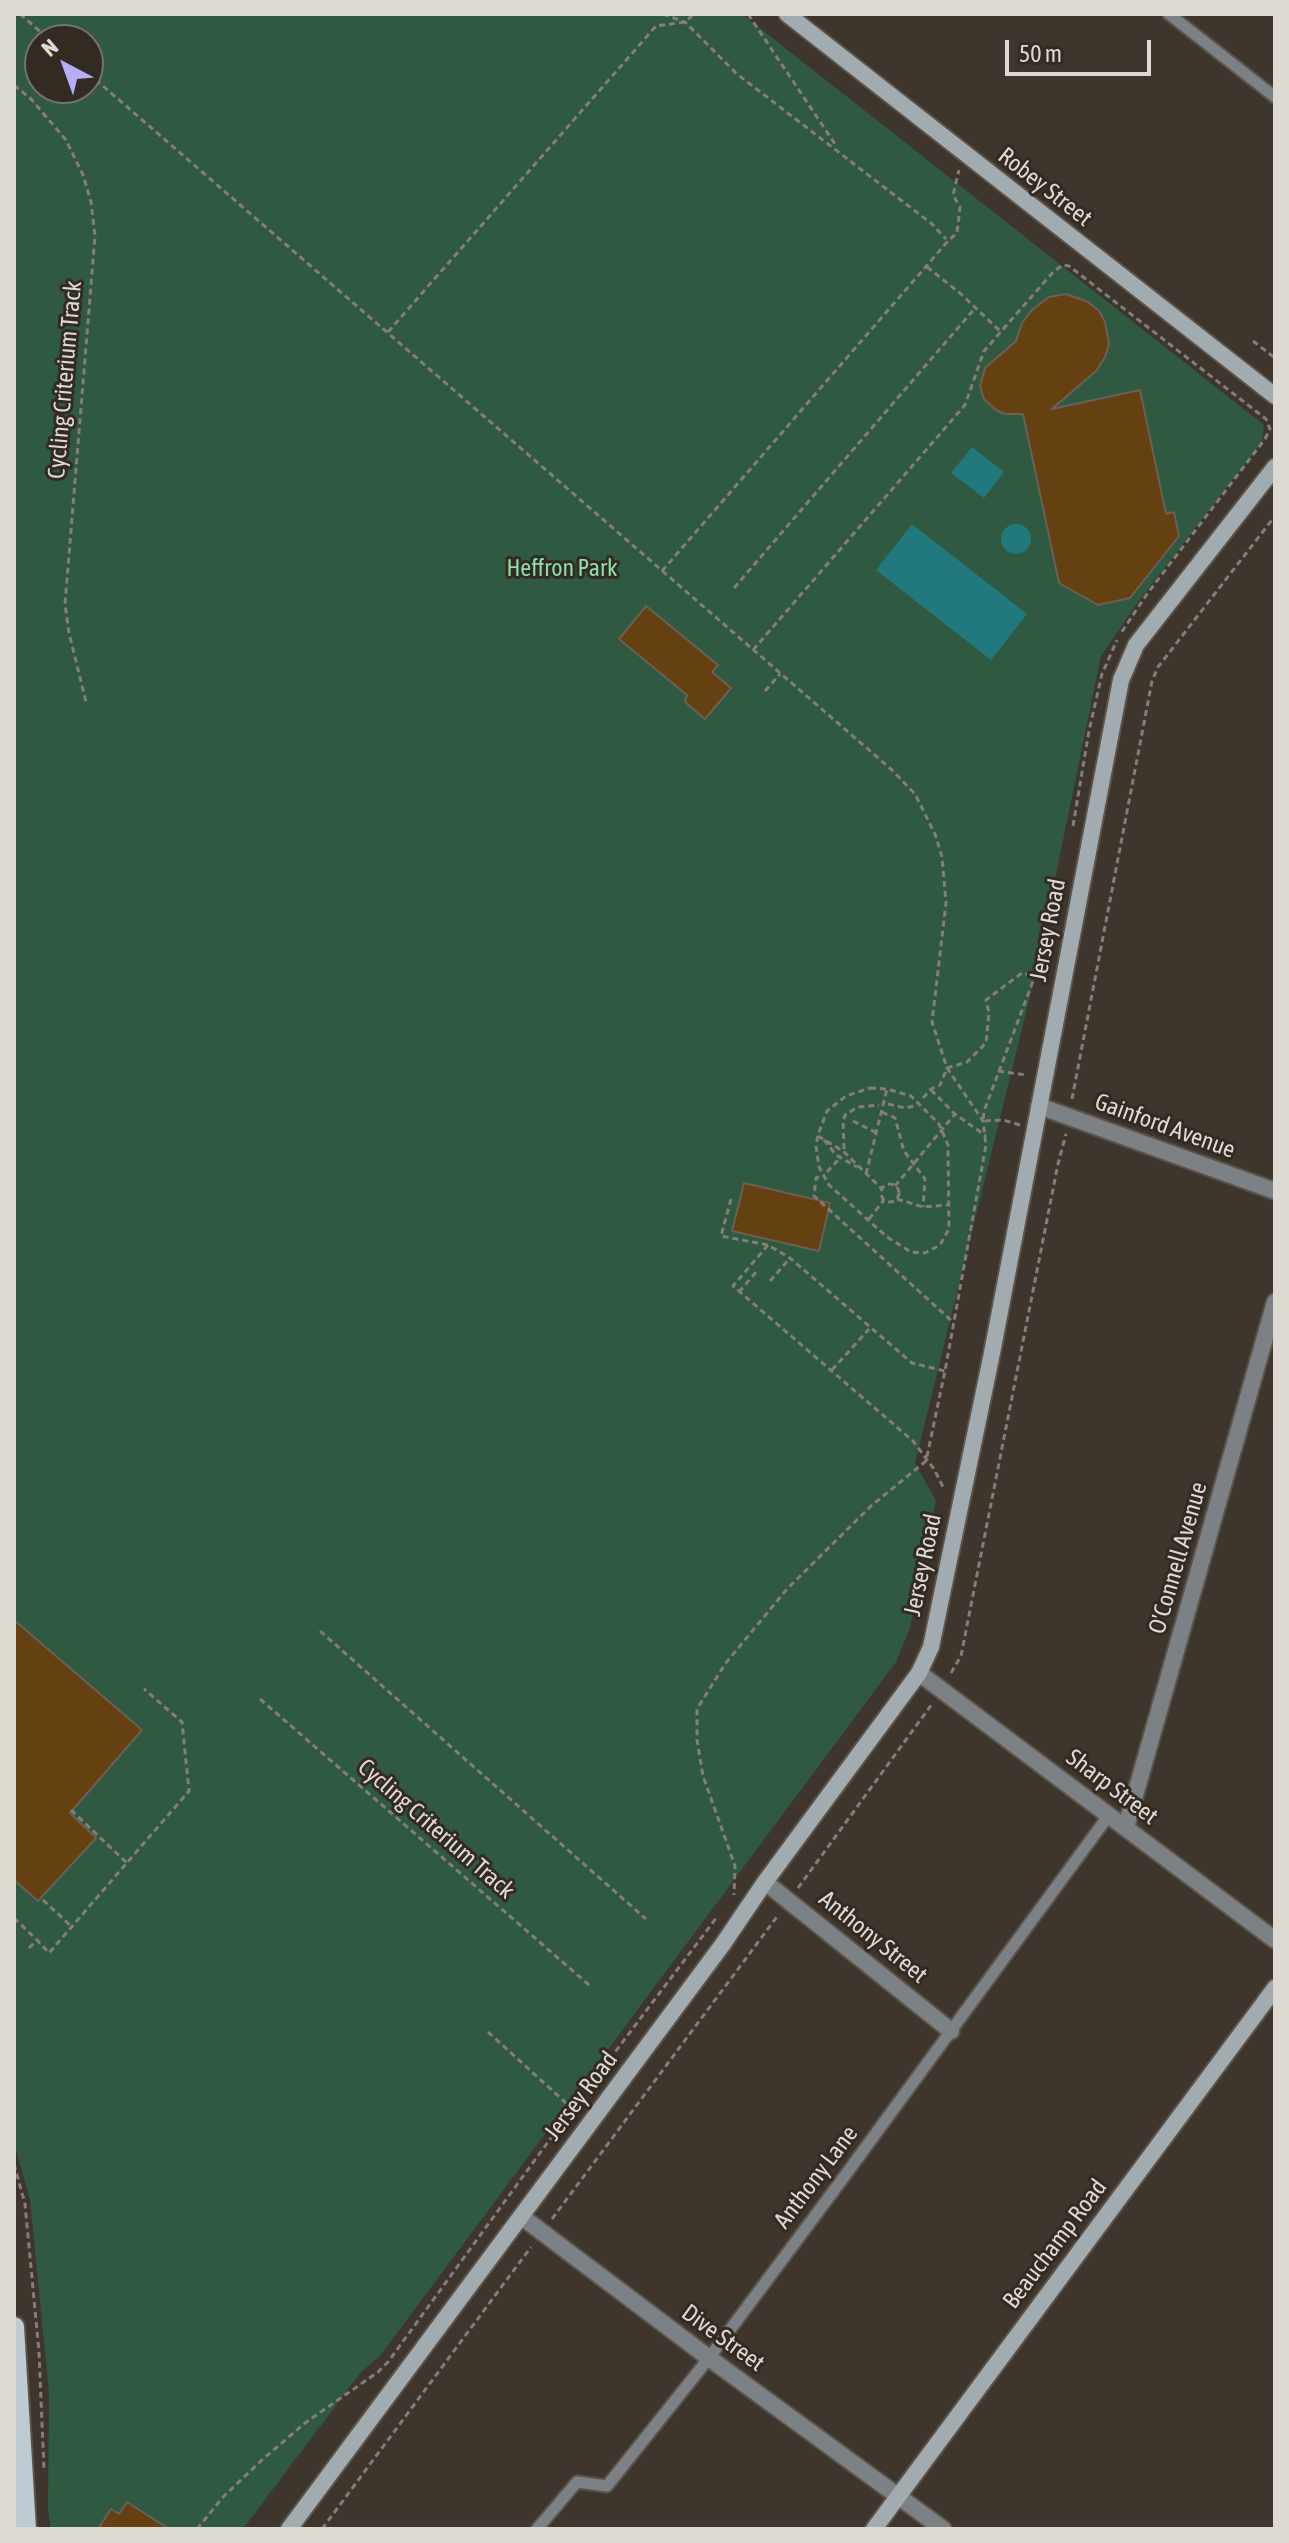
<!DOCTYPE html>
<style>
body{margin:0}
#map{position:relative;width:1289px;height:2543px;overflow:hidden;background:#3e352c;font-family:"Asap Condensed",sans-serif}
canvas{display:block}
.frame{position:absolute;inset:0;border:16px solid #dfd9d4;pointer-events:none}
.north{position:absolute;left:24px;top:24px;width:80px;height:80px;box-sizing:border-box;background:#332b22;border:2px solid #787169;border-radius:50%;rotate:319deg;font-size:22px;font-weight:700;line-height:32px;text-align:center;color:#dfd9d4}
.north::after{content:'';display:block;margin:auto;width:28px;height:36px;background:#b6acf8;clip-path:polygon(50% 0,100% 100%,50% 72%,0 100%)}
.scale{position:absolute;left:1005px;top:40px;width:146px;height:36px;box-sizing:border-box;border:4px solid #dfd9d4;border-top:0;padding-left:10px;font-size:24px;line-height:28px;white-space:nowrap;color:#dfd9d4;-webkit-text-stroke:6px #332b22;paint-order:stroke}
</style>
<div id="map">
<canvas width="1289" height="2543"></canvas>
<div class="frame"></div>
<div class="north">N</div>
<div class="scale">50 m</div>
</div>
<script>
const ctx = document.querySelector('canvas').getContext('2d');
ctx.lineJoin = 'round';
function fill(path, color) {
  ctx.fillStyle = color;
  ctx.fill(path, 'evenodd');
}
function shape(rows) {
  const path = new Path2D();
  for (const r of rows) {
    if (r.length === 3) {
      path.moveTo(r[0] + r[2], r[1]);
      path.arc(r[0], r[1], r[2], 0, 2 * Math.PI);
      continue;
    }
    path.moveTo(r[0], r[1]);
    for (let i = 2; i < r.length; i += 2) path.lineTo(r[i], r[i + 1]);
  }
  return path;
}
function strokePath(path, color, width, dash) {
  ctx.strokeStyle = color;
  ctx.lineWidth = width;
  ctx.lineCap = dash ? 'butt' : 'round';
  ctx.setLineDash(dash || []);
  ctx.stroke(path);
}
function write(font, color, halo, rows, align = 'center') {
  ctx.font = font + ' "Asap Condensed",sans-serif';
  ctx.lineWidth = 6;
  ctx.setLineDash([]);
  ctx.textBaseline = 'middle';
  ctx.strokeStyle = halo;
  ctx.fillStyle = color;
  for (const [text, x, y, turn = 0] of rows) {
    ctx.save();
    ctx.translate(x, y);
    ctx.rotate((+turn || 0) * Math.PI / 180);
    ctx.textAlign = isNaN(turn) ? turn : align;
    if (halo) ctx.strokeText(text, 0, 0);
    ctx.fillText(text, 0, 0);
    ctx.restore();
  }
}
const green = shape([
 [14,14,742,14,1264,425,1262,442,1138,602,1101,656,1035,976,915,1463,936,1501,910,1628,896,1662,380,2356,361,2372,243,2529,51,2529,48,2509,49,2393,30,2200,14,2143],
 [40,40,88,40,88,88,40,88]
]);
const water = shape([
 [972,447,1004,472,984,498,951,473],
 [912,524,1027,614,991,660,876,570],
 [1016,539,15]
]);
const building = shape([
 [1066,294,1088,302,1099,311,1105,322,1109,344,1105,357,1096,371,1052,409,1140,390,1166,514,1174,512,1179,536,1130,598,1098,605,1059,583,1023,414,1005,414,996,410,984,399,980,386,985,368,1016,341,1022,323,1032,310,1049,297,1066,294],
 [646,606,718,665,712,672,731,688,705,719,685,702,687,695,619,639,646,606],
 [744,1183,830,1203,819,1251,732,1231,744,1183],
 [14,1620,142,1730,70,1813,96,1838,38,1901,14,1880,14,1620],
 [127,2502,169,2529,98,2529,111,2509,119,2514,127,2502]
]);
const path = shape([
 [20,14,50,40],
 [663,14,685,22,737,74,932,224,946,239],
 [748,14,837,147],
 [88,73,892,770,915,794,935,834,942,857,946,903,932,1022,947,1068,983,1121,986,1145,945,1371,926,1461,871,1506,787,1589,725,1664,697,1709,697,1740,703,1776,735,1866,734,1895],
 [14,85,31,99,66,140,83,175,91,202,95,236,65,604,69,633,86,702],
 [927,267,961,294,1000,331],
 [388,332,656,26,685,22,694,14],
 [1253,341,1275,358],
 [662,571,948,241,957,233,960,207,953,195,959,170],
 [734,588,976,307],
 [753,650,965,405,984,351,1054,271,1063,265,1069,266,1266,419,1270,429,1265,439,1147,594,1121,633],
 [765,691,780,674],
 [1073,826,1089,731,1102,674,1117,640],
 [998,1071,1026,1075],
 [870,1088,887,1089,911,1096,939,1124,948,1145,949,1229,940,1245,925,1253,911,1252,887,1237,829,1185,819,1167,816,1146,818,1135,827,1111,846,1096,870,1088],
 [931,1090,955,1114,986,1136],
 [923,1098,931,1089,940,1085,947,1068,967,1062,986,1043,989,1013,986,1000,1022,973,1035,976],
 [1072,1099,1152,681,1158,667,1275,516],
 [888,1104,905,1108,915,1106],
 [882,1112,895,1118,904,1151,925,1179,923,1207],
 [853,1121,877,1133],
 [1020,1125,1003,1120,983,1121,984,1111,1035,976,1045,960,1051,940],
 [818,1136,843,1151,882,1189],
 [824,1140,836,1155,857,1167],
 [844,1149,843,1120,846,1114,858,1107,879,1105],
 [827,1172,839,1159],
 [866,1174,887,1089],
 [819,1177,816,1178,814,1196,954,1323],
 [890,1193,9],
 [895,1186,955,1114],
 [731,1199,721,1236,768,1245,790,1258,912,1363,945,1371],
 [897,1199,923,1207,947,1205],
 [869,1219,884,1200],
 [768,1245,733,1286,913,1441,934,1469,944,1489],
 [770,1281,790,1258],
 [739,1292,757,1271],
 [832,1370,869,1329],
 [320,1631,646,1919],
 [951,1673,961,1656,1058,1164,1066,1134],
 [260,1699,589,1985],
 [71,1810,127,1863],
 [798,1888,932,1704],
 [43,1900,72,1927],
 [14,1918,37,1940],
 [29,1948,37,1940,49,1953,189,1791,182,1722,144,1689],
 [488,2032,577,2113],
 [14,2164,25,2204,39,2352,44,2470],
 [552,2219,779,1914],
 [197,2529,223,2497,262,2460,305,2423,378,2372,388,2362,572,2109,717,1917],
 [322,2529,531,2247]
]);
const lane = shape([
 [1169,14,1275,97],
 [537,2529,577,2482,607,2486,709,2358,841,2181,1109,1815]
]);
const street = shape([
 [1039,1106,1275,1191],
 [919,1673,1275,1940],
 [1126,1827,1275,1302],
 [765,1882,951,2031],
 [522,2217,709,2358,943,2529]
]);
const secondary = shape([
 [787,14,1275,396],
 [289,2529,723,1944,765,1882,919,1673,931,1647,992,1353,1121,680,1136,645,1275,467],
 [874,2529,1275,1988]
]);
const primary = shape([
 [14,2327,26,2529]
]);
const streetNames = [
 ["Robey Street",1045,187,38],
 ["Cycling Criterium Track",65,380,-85],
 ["Jersey Road",1048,930,-79],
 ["Gainford Avenue",1165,1126,20],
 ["O'Connell Avenue",1178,1558,-74],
 ["Jersey Road",923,1565,-78],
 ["Sharp Street",1112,1787,37],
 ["Cycling Criterium Track",436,1829,41],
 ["Anthony Street",873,1937,39],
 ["Jersey Road",581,2096,-53],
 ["Anthony Lane",816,2177,-53],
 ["Beauchamp Road",1055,2244,-53],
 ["Dive Street",723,2338,36]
];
const parkNames = [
 ["Heffron Park",562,568]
];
fill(green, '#2f5a41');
fill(water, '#21797d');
fill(building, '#654010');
strokePath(building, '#6a6057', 2);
strokePath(lane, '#5b534a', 15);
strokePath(street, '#5b534a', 20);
strokePath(secondary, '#5b534a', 20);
strokePath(primary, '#5b534a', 24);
strokePath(path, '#857d76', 3, [6, 4]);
strokePath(lane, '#7b8184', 11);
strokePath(street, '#7b8184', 16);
strokePath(secondary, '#a1abb0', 16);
strokePath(primary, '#bfcbd2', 20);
write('24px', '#dfd9d4', '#332b22', streetNames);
write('24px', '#89deab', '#332b22', parkNames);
</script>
